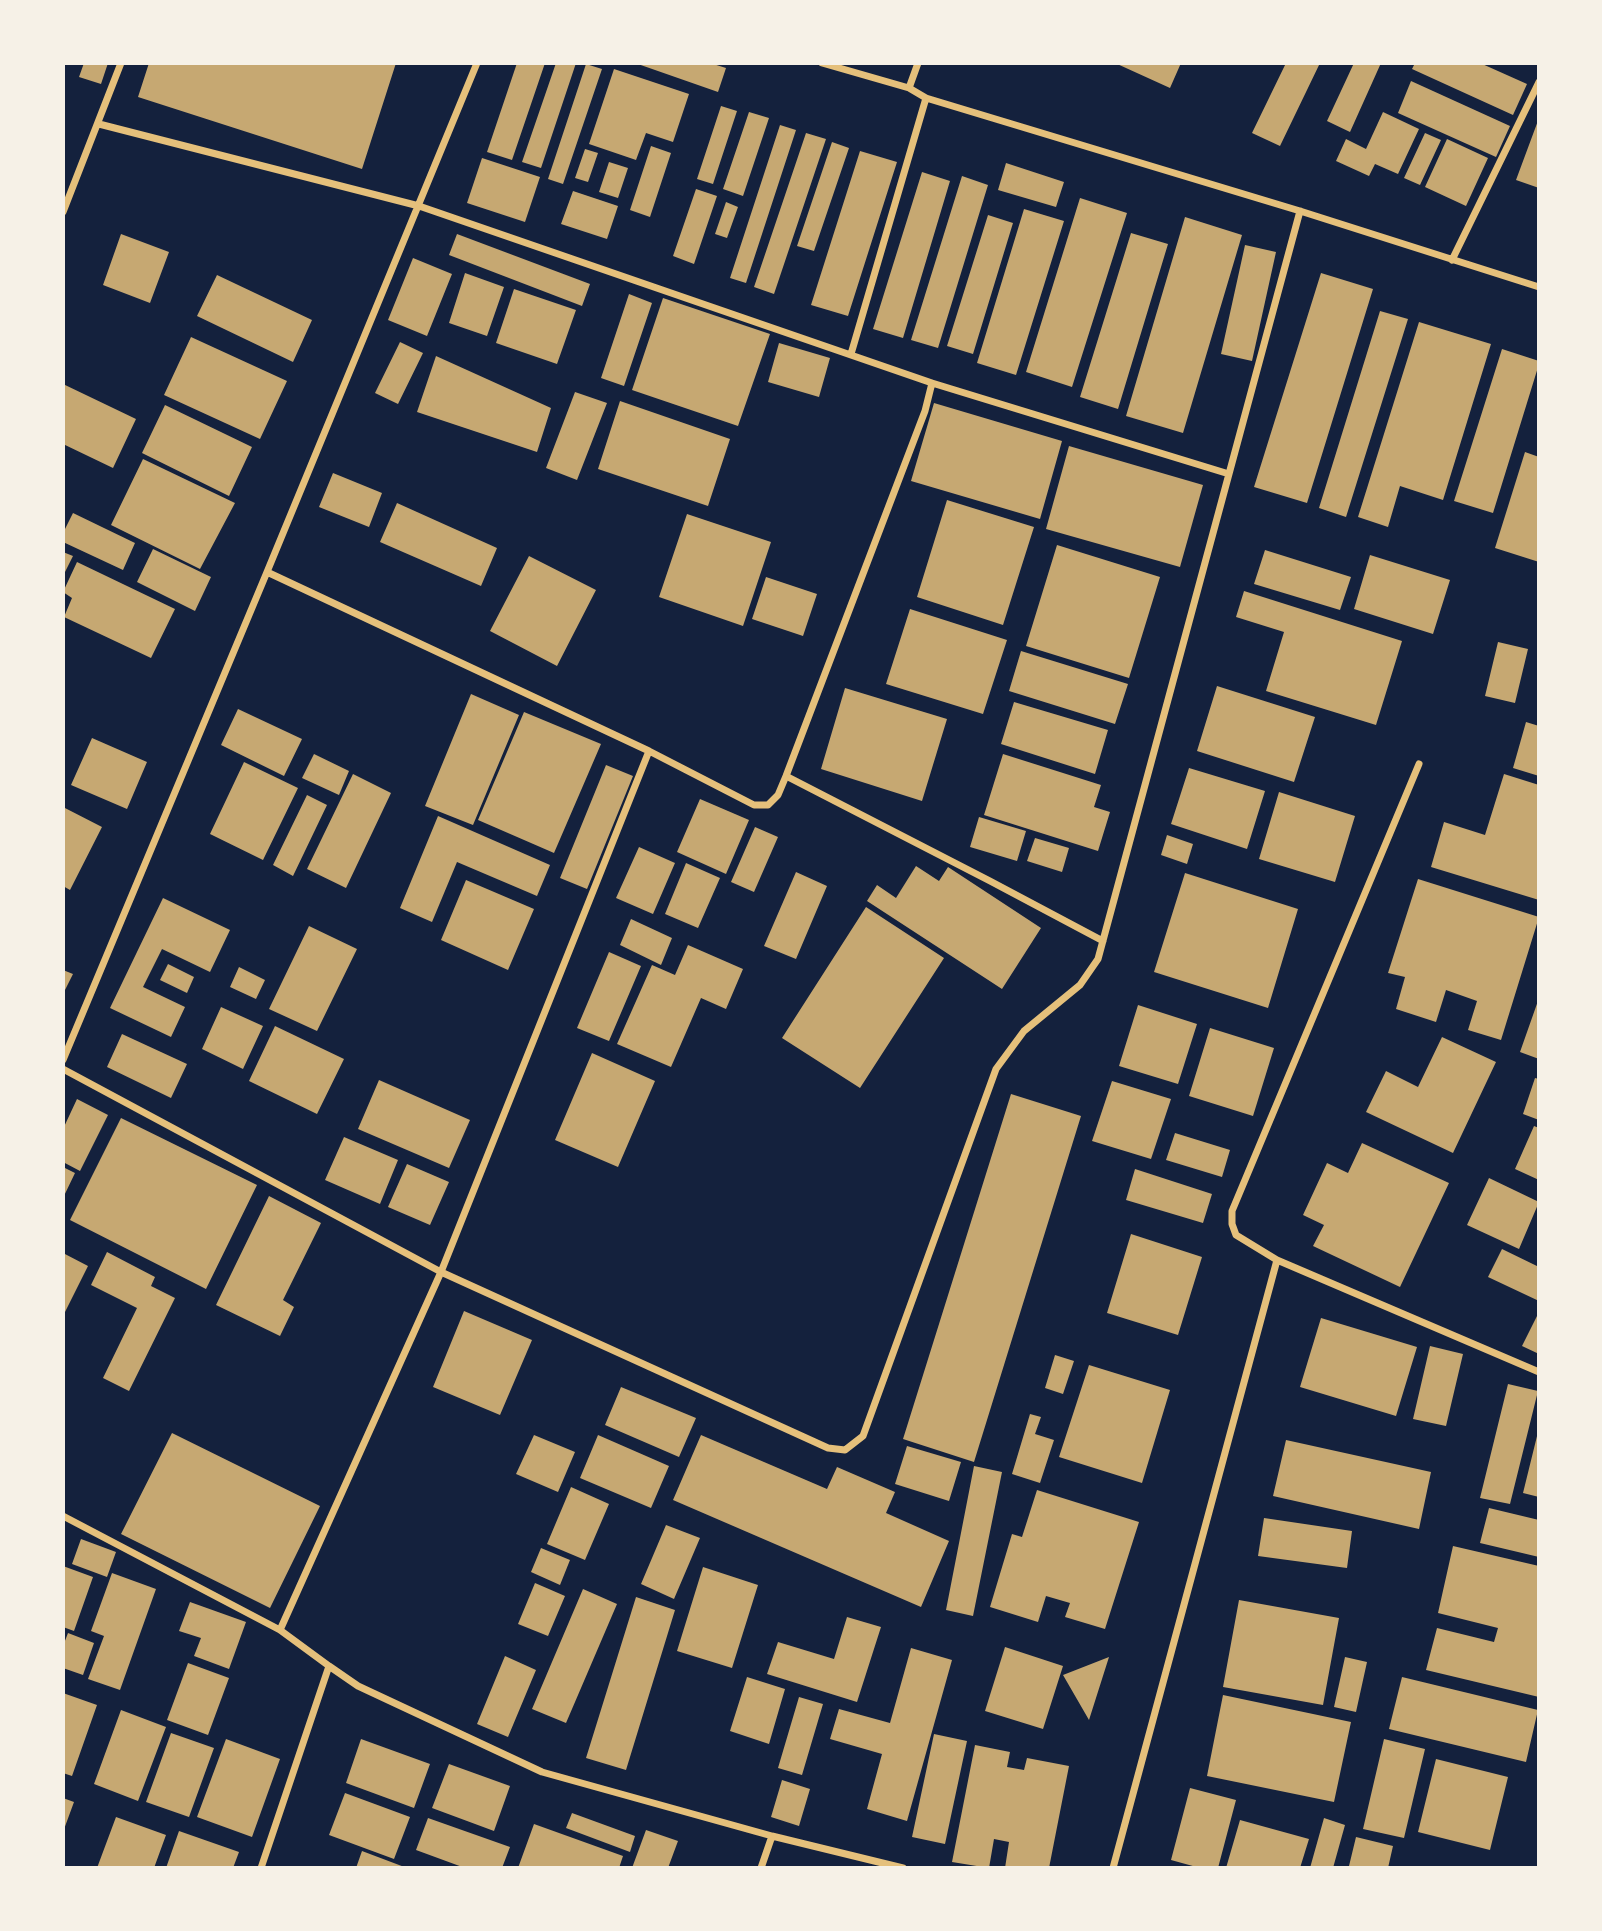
<!DOCTYPE html>
<style>
body{margin:0}
#map{position:relative;width:1602px;height:1931px;overflow:hidden;background:#14213d;font-family:"Space Grotesk",sans-serif}
canvas{display:block}
.frame{position:absolute;inset:0;border:65px solid #f6f1e7;pointer-events:none}
</style>
<div id="map">
<canvas width="1602" height="1931"></canvas>
<div class="frame"></div>
</div>
<script>
const ctx = document.querySelector('canvas').getContext('2d');
ctx.lineJoin = 'round';
function fill(path, color) {
  ctx.fillStyle = color;
  ctx.fill(path, 'evenodd');
}
function shape(rows) {
  const path = new Path2D();
  for (const r of rows) {
    path.moveTo(r[0], r[1]);
    for (let i = 2; i < r.length; i += 2) path.lineTo(r[i], r[i + 1]);
  }
  return path;
}
function strokePath(path, color, width, dash) {
  ctx.strokeStyle = color;
  ctx.lineWidth = width;
  ctx.lineCap = dash ? 'butt' : 'round';
  ctx.setLineDash(dash || []);
  ctx.stroke(path);
}
const building = shape([
 [84,63,108,63,101,84,79,77],
 [149,63,396,63,362,169,138,97],
 [517,63,545,63,512,160,487,152],
 [556,63,576,63,541,168,522,162],
 [635,63,710,63,726,68,718,92],
 [1115,63,1181,63,1170,88],
 [1286,63,1320,63,1280,146,1252,133],
 [1354,63,1381,63,1350,132,1327,121],
 [1415,63,1480,63,1527,84,1513,115,1412,69],
 [586,64,602,69,563,184,548,179],
 [614,69,689,94,673,142,646,133,636,160,589,144],
 [1411,81,1510,126,1496,157,1398,113],
 [721,106,737,111,713,184,697,179],
 [749,112,769,118,743,196,723,189],
 [1383,112,1419,129,1398,174,1375,164,1369,176,1336,161,1346,139,1366,149],
 [1539,118,1539,188,1516,180],
 [780,125,796,130,746,283,730,278],
 [806,133,826,139,774,294,754,287],
 [1425,133,1441,140,1420,185,1404,178],
 [1447,139,1488,158,1466,206,1425,187],
 [832,142,849,148,814,251,797,246],
 [651,146,671,153,650,217,630,210],
 [585,149,598,153,588,182,575,178],
 [860,151,897,162,848,316,811,305],
 [482,158,540,177,525,222,467,203],
 [609,162,628,168,618,198,599,192],
 [1006,163,1064,182,1056,207,998,190],
 [922,172,950,181,903,338,873,329],
 [962,176,988,185,938,348,911,340],
 [696,189,717,196,694,264,673,256],
 [573,191,618,206,607,239,561,224],
 [1080,198,1127,213,1072,387,1026,372],
 [726,202,738,207,727,238,715,234],
 [1024,209,1064,221,1016,375,977,363],
 [988,215,1013,223,973,354,947,346],
 [1185,217,1242,235,1183,433,1126,416],
 [1131,233,1168,244,1118,409,1080,397],
 [121,234,169,252,150,303,103,285],
 [457,234,590,284,582,306,449,255],
 [1245,245,1276,252,1252,361,1221,354],
 [413,258,452,274,427,336,388,320],
 [465,273,504,287,487,336,449,323],
 [1321,273,1373,289,1307,503,1254,487],
 [217,275,312,320,293,362,197,316],
 [514,289,576,310,557,364,496,343],
 [629,294,652,303,624,386,601,378],
 [663,298,770,334,738,426,632,390],
 [1380,311,1408,319,1346,517,1319,508],
 [1419,322,1491,344,1443,500,1400,486,1388,527,1358,517],
 [191,337,287,381,260,439,164,395],
 [400,342,423,353,398,404,375,393],
 [779,343,830,358,819,397,768,382],
 [1502,349,1539,361,1539,364,1493,513,1454,501],
 [436,356,551,408,537,452,417,412],
 [63,384,136,419,113,468,63,444],
 [575,392,607,403,577,480,546,468],
 [620,401,730,439,708,506,598,469],
 [934,403,1062,441,1040,519,911,481],
 [165,405,252,447,229,496,142,453],
 [1069,446,1203,485,1180,567,1046,529],
 [1525,452,1539,457,1539,562,1495,548],
 [143,459,235,503,200,569,111,525],
 [333,473,382,493,369,527,319,507],
 [947,500,1034,527,1003,625,917,597],
 [397,503,497,548,481,586,380,542],
 [73,513,135,543,123,570,63,542,63,533],
 [687,514,771,542,743,626,659,597],
 [1057,545,1160,577,1129,678,1026,646],
 [153,549,211,577,195,611,137,582],
 [1265,550,1351,577,1340,610,1254,584],
 [63,552,73,556,63,576],
 [1370,555,1450,580,1433,634,1354,609],
 [529,556,596,590,557,666,490,631],
 [77,562,175,609,151,658,64,617,72,598,63,592],
 [766,577,817,594,803,636,752,619],
 [1244,591,1402,641,1376,725,1266,691,1284,632,1236,617],
 [910,609,1007,640,983,714,886,684],
 [1498,642,1528,649,1515,703,1485,696],
 [1021,651,1128,684,1115,724,1009,691],
 [1217,686,1315,717,1294,782,1197,751],
 [845,688,947,719,922,801,821,769],
 [471,694,519,715,473,825,425,806],
 [1014,702,1108,730,1095,774,1001,744],
 [238,709,302,739,284,776,221,745],
 [524,712,601,744,554,853,478,820],
 [1526,722,1539,726,1539,776,1513,768],
 [92,738,147,762,127,809,71,785],
 [314,754,349,771,339,795,302,778],
 [1003,754,1101,785,1094,807,1110,812,1098,851,984,815],
 [244,762,298,788,263,860,210,834],
 [606,765,633,776,587,889,560,878],
 [1189,768,1265,791,1247,849,1171,824],
 [353,774,391,793,346,888,307,869],
 [1504,774,1539,785,1539,900,1431,867,1444,822,1485,835],
 [1279,792,1355,816,1335,882,1259,859],
 [307,795,327,805,293,876,273,865],
 [700,799,749,820,726,874,677,852],
 [63,807,102,827,70,890,63,886],
 [438,816,550,865,537,896,457,862,432,922,400,908],
 [979,817,1026,831,1017,861,970,847],
 [755,827,778,837,754,892,731,882],
 [1167,835,1193,844,1187,864,1161,855],
 [1035,838,1069,848,1062,872,1027,861],
 [639,847,675,863,653,914,616,898],
 [686,863,720,878,698,928,665,914],
 [916,866,939,881,948,867,1041,928,1002,989,867,901,877,885,896,898],
 [796,872,827,886,796,959,764,946],
 [1185,873,1298,909,1268,1008,1154,972],
 [1418,879,1539,917,1501,1040,1468,1030,1477,1001,1446,990,1436,1022,1396,1009,1405,977,1388,973],
 [466,880,534,909,508,970,441,940],
 [163,898,230,930,210,972,162,949,143,987,185,1007,171,1037,110,1008],
 [866,907,944,958,860,1088,782,1038],
 [631,919,672,938,661,965,620,945],
 [309,926,357,949,317,1031,269,1009],
 [688,945,743,969,726,1009,701,998,671,1067,617,1044,652,965,675,975],
 [609,952,641,966,609,1041,577,1028],
 [168,964,194,977,187,993,160,980],
 [239,967,265,980,256,999,230,987],
 [63,970,73,974,63,994],
 [1539,998,1539,1059,1520,1052],
 [1138,1005,1197,1024,1178,1084,1119,1066],
 [221,1007,263,1026,243,1069,202,1049],
 [275,1026,344,1059,317,1114,249,1081],
 [1210,1028,1274,1048,1253,1116,1189,1096],
 [122,1034,187,1064,171,1098,107,1067],
 [1442,1037,1496,1062,1453,1153,1366,1112,1386,1071,1418,1087],
 [592,1053,655,1081,618,1167,555,1140],
 [1535,1078,1539,1079,1539,1120,1523,1114],
 [379,1080,470,1120,449,1168,358,1129],
 [1112,1081,1171,1099,1151,1159,1092,1141],
 [1011,1094,1081,1116,974,1462,903,1439],
 [77,1099,108,1115,80,1171,63,1162,63,1129],
 [121,1118,257,1185,206,1289,70,1220],
 [1534,1126,1539,1128,1539,1180,1515,1169],
 [1175,1133,1230,1150,1222,1177,1166,1160],
 [344,1137,398,1160,380,1204,325,1180],
 [1362,1143,1449,1183,1400,1287,1313,1246,1324,1225,1303,1215,1327,1163,1348,1173],
 [407,1164,449,1182,430,1225,388,1207],
 [63,1167,75,1173,63,1198],
 [1135,1169,1212,1194,1203,1223,1126,1200],
 [1489,1178,1539,1202,1519,1249,1467,1225],
 [269,1196,321,1223,283,1300,294,1307,280,1336,216,1305],
 [1131,1234,1202,1257,1178,1335,1107,1313],
 [1502,1249,1539,1267,1539,1301,1488,1277],
 [107,1252,155,1277,151,1286,175,1298,129,1391,103,1378,137,1308,91,1285],
 [63,1253,88,1266,63,1316],
 [464,1311,532,1340,500,1415,433,1387],
 [1539,1312,1539,1354,1522,1346],
 [1321,1318,1417,1347,1396,1416,1300,1387],
 [1430,1346,1463,1354,1446,1426,1413,1419],
 [1055,1355,1074,1361,1063,1394,1045,1388],
 [1089,1365,1170,1390,1142,1483,1059,1457],
 [1508,1384,1538,1391,1510,1504,1480,1498],
 [621,1387,696,1418,679,1457,605,1425],
 [1030,1414,1041,1417,1035,1434,1054,1440,1040,1483,1012,1474],
 [1538,1432,1539,1432,1539,1497,1523,1493],
 [172,1433,320,1506,270,1608,121,1534],
 [534,1435,575,1452,558,1492,516,1474],
 [598,1435,669,1466,651,1508,580,1478],
 [701,1435,827,1489,837,1467,895,1492,886,1513,949,1541,921,1607,673,1500],
 [1286,1440,1431,1472,1419,1529,1273,1496],
 [907,1446,961,1462,949,1501,895,1484],
 [974,1466,1002,1472,973,1616,946,1610],
 [571,1487,609,1504,585,1560,547,1544],
 [1037,1490,1139,1522,1105,1629,1065,1617,1070,1603,1046,1596,1038,1622,990,1607,1012,1534,1022,1537],
 [1489,1508,1539,1520,1539,1557,1480,1543],
 [1264,1518,1352,1531,1347,1568,1258,1556],
 [666,1525,700,1538,674,1599,641,1584],
 [81,1539,116,1552,107,1577,72,1564],
 [1453,1546,1539,1566,1539,1697,1426,1670,1437,1628,1494,1642,1498,1628,1438,1613],
 [541,1548,570,1560,560,1585,531,1572],
 [63,1566,93,1577,74,1631,63,1627],
 [703,1567,758,1585,732,1668,677,1651],
 [112,1573,156,1589,120,1690,88,1679,104,1636,91,1631],
 [535,1583,565,1596,548,1636,518,1624],
 [583,1589,617,1604,566,1723,532,1709],
 [636,1597,675,1610,626,1770,586,1758],
 [1239,1600,1339,1618,1323,1705,1223,1687],
 [190,1602,246,1622,229,1669,194,1656,201,1638,179,1631],
 [847,1617,881,1627,857,1702,767,1674,778,1642,834,1659],
 [68,1633,94,1643,83,1675,63,1668,63,1646],
 [1005,1647,1063,1666,1043,1729,985,1711],
 [911,1648,952,1660,907,1821,867,1809,882,1754,830,1739,839,1709,890,1723],
 [505,1656,536,1670,508,1737,477,1724],
 [1109,1657,1089,1720,1063,1675],
 [1345,1657,1367,1662,1356,1712,1334,1707],
 [188,1663,229,1678,208,1735,167,1720],
 [747,1677,785,1689,769,1744,730,1731],
 [1402,1677,1538,1710,1526,1762,1389,1729],
 [63,1693,97,1705,72,1776,63,1773],
 [1223,1695,1351,1722,1334,1802,1207,1776],
 [799,1697,823,1704,802,1775,778,1768],
 [121,1710,166,1727,138,1801,94,1784],
 [171,1733,214,1748,189,1817,146,1802],
 [934,1734,967,1741,945,1844,912,1837],
 [226,1739,280,1759,252,1837,197,1817],
 [361,1739,430,1764,414,1808,346,1783],
 [1384,1739,1425,1749,1404,1838,1363,1829],
 [975,1745,1010,1752,1007,1767,1024,1770,1027,1758,1069,1766,1049,1868,1005,1868,1009,1842,994,1839,989,1868,952,1862],
 [1436,1759,1508,1777,1490,1850,1418,1832],
 [449,1764,510,1786,494,1831,432,1808],
 [782,1780,810,1789,799,1826,771,1817],
 [1190,1788,1236,1800,1218,1868,1200,1868,1171,1860],
 [345,1793,410,1817,394,1859,329,1835],
 [63,1798,74,1802,63,1832],
 [572,1813,635,1836,630,1852,566,1828],
 [116,1817,166,1835,154,1868,97,1868],
 [428,1818,510,1847,502,1868,465,1868,416,1850],
 [1324,1818,1345,1825,1333,1868,1310,1868],
 [1240,1820,1309,1839,1300,1868,1226,1868],
 [534,1824,623,1856,619,1868,518,1868],
 [646,1830,678,1841,668,1868,632,1868],
 [179,1831,239,1852,233,1868,166,1868],
 [1356,1837,1393,1846,1388,1868,1358,1868,1349,1866],
 [362,1851,407,1868,356,1868]
]);
const minor = shape([
 [822,63,909,88,926,98,1300,211,1539,287],
 [909,88,918,63],
 [99,124,419,206,932,383,925,411,786,776,778,795,768,805,754,805,649,751,267,572],
 [63,212,121,63],
 [1452,260,1539,82],
 [851,354,926,98],
 [932,383,1229,474],
 [786,776,990,881,1103,941],
 [63,1060,267,572,477,63],
 [63,1069,441,1272,828,1448,845,1450,863,1436,996,1069,1024,1031,1080,985,1098,959,1300,211],
 [1277,1260,1539,1372],
 [63,1516,280,1630],
 [329,1666,280,1630,441,1272,649,751],
 [261,1868,329,1666,358,1686,542,1772,772,1836,903,1868],
 [761,1868,772,1836],
 [1113,1868,1277,1260,1236,1235,1232,1224,1232,1211,1419,764]
]);
fill(building, '#c6a872');
strokePath(minor, '#e5c07b', 7);
</script>
